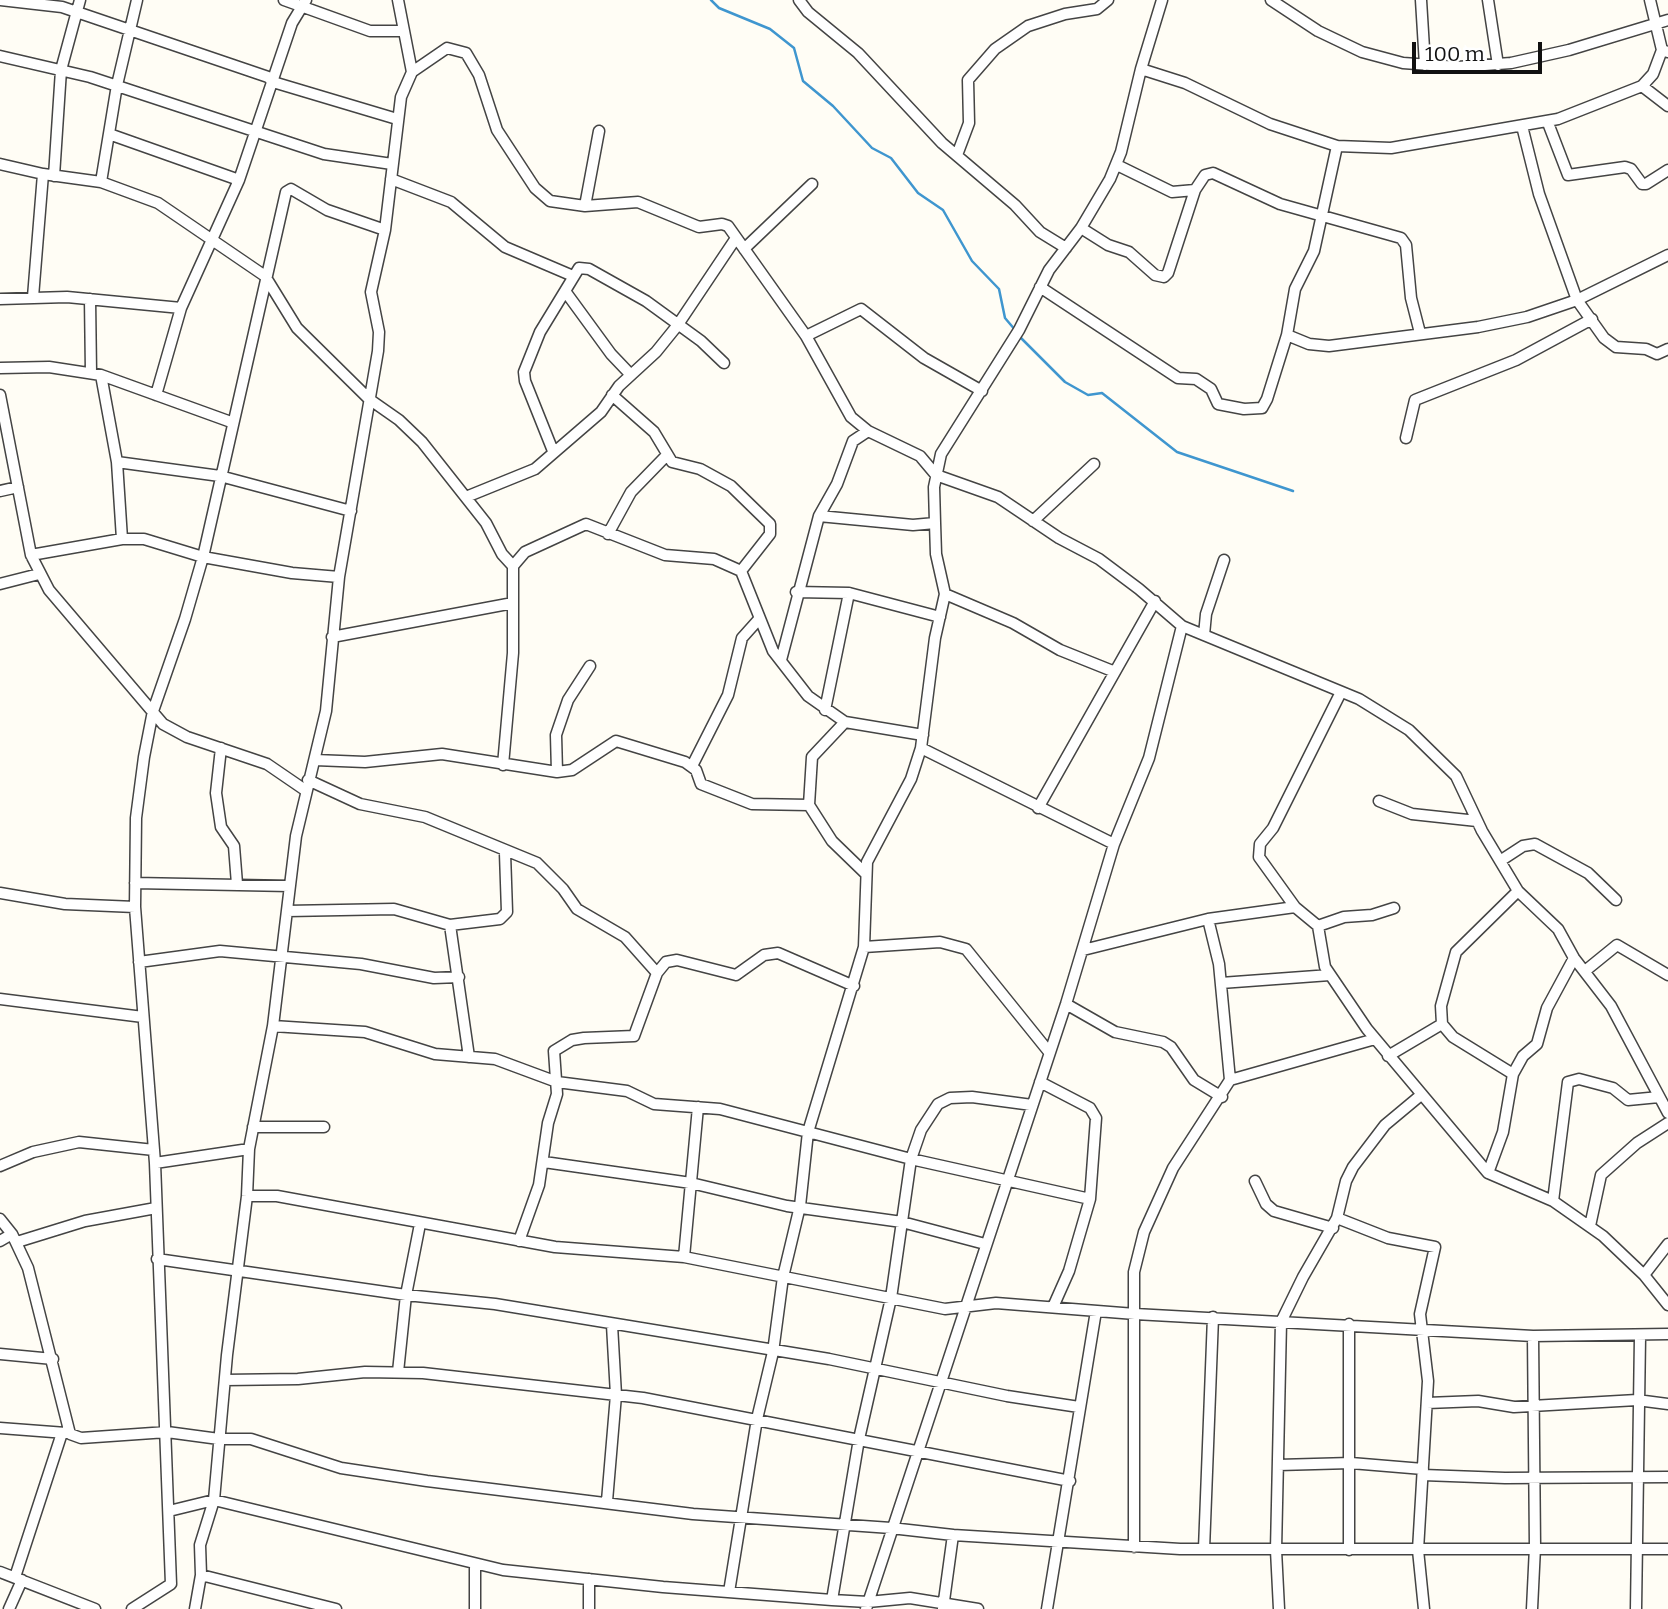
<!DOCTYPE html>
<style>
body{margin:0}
#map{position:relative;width:1668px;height:1609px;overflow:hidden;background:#fffdf5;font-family:Bitter,serif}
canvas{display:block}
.scale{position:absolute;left:1412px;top:42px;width:130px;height:32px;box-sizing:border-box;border:4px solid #111;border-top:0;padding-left:9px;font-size:21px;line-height:24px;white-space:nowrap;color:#111;-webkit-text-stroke:5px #fff;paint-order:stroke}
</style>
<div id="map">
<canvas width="1668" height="1609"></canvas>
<div class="scale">100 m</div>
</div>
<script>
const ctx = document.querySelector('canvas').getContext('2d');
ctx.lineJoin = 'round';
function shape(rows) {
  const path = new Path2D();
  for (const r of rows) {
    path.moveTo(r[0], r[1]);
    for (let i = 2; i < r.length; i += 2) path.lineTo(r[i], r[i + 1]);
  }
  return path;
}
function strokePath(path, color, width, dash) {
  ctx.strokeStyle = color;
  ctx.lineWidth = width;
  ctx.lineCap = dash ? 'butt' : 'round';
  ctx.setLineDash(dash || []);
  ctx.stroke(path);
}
const stream = shape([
 [711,0,719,8,770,29,794,48,803,81,833,106,872,148,891,158,918,193,943,210,972,261,999,289,1005,318,1016,331],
 [1020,337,1065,382,1088,395,1102,393,1177,452,1293,491]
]);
const minor = shape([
 [0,0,62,7,268,77,273,82,397,119],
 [284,0,370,31,404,31],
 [799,0,808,12,858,53,942,143,1015,205,1040,232,1066,248],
 [1271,0,1318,31,1362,52,1403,63,1458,67,1511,63,1569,50,1668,20],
 [1421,0,1425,65],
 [1488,0,1498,65],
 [1650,0,1662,50],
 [0,56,90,77,324,154,392,164],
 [1141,69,1185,83,1270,124,1337,146,1391,148,1558,119,1642,86,1653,74,1662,50,1668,52],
 [412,72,447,48,466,53,479,75,497,130,535,188,550,201,585,206,638,202,699,227,722,224,728,226,806,336,851,417,868,431,920,456,936,475,998,497,1059,538,1099,559,1139,589,1182,626,1359,699,1409,730,1456,776,1482,831,1518,891,1558,929,1574,958,1611,1006,1668,1113],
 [1642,86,1668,106],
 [1548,123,1568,175,1625,167,1631,169,1642,184,1646,184,1668,170],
 [1522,126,1539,194,1577,300,1604,338,1616,347,1646,349,1657,354,1668,349],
 [109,134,239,180],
 [957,155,969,123,968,80,995,49,1028,26,1065,14,1097,9,1108,0],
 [0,164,43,174,101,182,158,203,265,276,297,328,369,399,399,420,422,442,486,523,502,554,513,566],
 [1117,165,1172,192,1195,190,1205,175,1213,173,1280,204,1401,238,1406,245,1411,298,1420,333],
 [54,176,61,70,80,0],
 [391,179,451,202,505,247,573,276],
 [101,182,117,85,137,0],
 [585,206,599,131],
 [1081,228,1108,245,1129,252,1155,275,1164,277,1168,273,1195,190],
 [744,249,812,184],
 [1040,287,1178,378,1196,379,1211,389,1218,404,1244,409,1262,408,1267,399,1287,335,1295,289,1314,251,1337,146],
 [565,291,611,354,631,375],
 [33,297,43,174],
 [0,299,67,297,181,308],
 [90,299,91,373],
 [1287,335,1309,344,1329,346,1478,327,1527,317,1577,300,1668,255],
 [806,336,861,309,924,358,982,391],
 [0,368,49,367,101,375,231,422],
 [101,375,117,462,122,539],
 [0,395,31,555,49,590,163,724,187,737,267,764,305,790],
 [156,395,181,308,239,180,292,23,306,0],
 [612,395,654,432,672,462,700,469,731,486,770,524,770,534,741,571],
 [1406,438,1415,400,1516,360,1592,319],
 [553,451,525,381,524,372,540,332,579,268,589,269,646,301,701,341,724,363],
 [117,462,220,476,351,511],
 [0,491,18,487],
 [466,497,535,469,601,412,619,386,656,352,677,326,736,238],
 [819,516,913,525,935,523],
 [1033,521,1094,464],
 [608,534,631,492,666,456],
 [31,555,122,539,144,539,203,557,292,573,339,577],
 [0,584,39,574],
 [796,592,849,593,940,617],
 [945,594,1013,623,1060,650,1115,672],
 [1204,635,1206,614,1224,560],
 [332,637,513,603],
 [781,660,819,516,837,484,853,441,868,431],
 [1341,692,1273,828,1260,844,1259,857,1295,907,1318,926,1325,967,1367,1029,1488,1173,1553,1201,1603,1236,1644,1275,1668,1305],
 [825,710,849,593],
 [845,722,812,757,809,805,832,841,865,873],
 [221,748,216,793,221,827,234,846,237,884],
 [921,748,1114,844],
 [315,760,365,762,442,754,557,772,572,770,616,741,685,762,696,770,701,784,752,804,809,805],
 [503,765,513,653,513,566,525,552,586,524,665,555,714,559,741,571,773,651,808,696,845,722,923,735],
 [692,766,728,695,742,638,759,619],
 [557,772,556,735,568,700,590,666],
 [308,780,360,804,425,817,537,863,563,889,577,909,625,937,657,973],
 [1379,801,1412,814,1477,821],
 [1038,808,1155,601],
 [1500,861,1523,846,1535,844,1588,873,1616,900],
 [135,883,290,886],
 [0,893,65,904,135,907],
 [287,911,394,909,450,925,500,919,507,912,505,853],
 [450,925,469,1057],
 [1318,926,1344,917,1372,915,1394,908],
 [864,947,940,942,966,949,1049,1052],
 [1083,950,1208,919,1295,907],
 [139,962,220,951,361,964,434,978,459,977],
 [1585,971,1617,945,1668,975],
 [1221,983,1330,975],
 [0,999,143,1017],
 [1066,1004,1115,1032,1163,1042,1171,1047,1194,1080,1222,1097],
 [273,1026,365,1032,435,1054,495,1059,557,1082,627,1091,654,1104,720,1109,911,1159,1090,1199],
 [1388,1056,1442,1024],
 [1513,1074,1453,1037,1442,1024,1441,1006,1456,952,1518,891],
 [1230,1080,1375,1039],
 [1040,1082,1090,1108,1096,1118,1090,1199,1069,1271,1053,1307],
 [253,1127,324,1127],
 [544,1162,691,1183,787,1206,902,1222,985,1244],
 [155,1163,249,1149],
 [0,1166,33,1152,79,1142,154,1150],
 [1488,1173,1503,1132,1513,1074,1523,1056,1537,1044,1547,1008,1574,958],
 [1255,1181,1266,1204,1274,1211,1333,1228],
 [247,1196,277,1196,555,1247,684,1257,945,1309,996,1303,1135,1314,1533,1336,1668,1334],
 [1553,1201,1568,1082,1579,1079,1613,1088,1628,1100,1659,1097],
 [1337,1218,1388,1238,1435,1247,1420,1314,1428,1381,1418,1550,1424,1609],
 [0,1219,12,1234,28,1268,70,1434,81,1438,167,1432,219,1439,251,1439,341,1468,427,1481,693,1514,891,1528,953,1535,1180,1549,1668,1549],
 [1590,1226,1601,1175,1637,1143,1668,1123],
 [0,1241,12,1234],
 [519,1241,539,1185,548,1123,557,1094,554,1051,572,1040,584,1038,634,1036,657,973,666,962,677,960,736,975,764,955,778,953,854,986],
 [17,1242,85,1221,156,1208],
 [684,1257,698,1107],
 [157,1259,406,1295,495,1304,829,1359,1007,1396,1079,1407],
 [1644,1275,1668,1244],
 [0,1354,53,1359],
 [398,1372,406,1295,420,1224],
 [225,1380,298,1379,365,1372,423,1373,643,1398,1070,1481],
 [1427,1403,1478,1401,1514,1407,1637,1400,1668,1404],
 [0,1428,66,1433],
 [1278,1465,1351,1463,1423,1469],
 [1423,1475,1505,1478,1668,1477],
 [607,1501,616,1395,612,1325],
 [169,1511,214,1500,503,1570,663,1587,832,1600,868,1602,910,1598,978,1609],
 [1134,1547,1134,1272,1144,1232,1173,1168,1230,1080,1219,964,1208,919],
 [1204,1549,1213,1317],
 [1349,1550,1349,1324],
 [475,1564,475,1609],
 [0,1572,95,1609],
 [201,1575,336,1609],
 [15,1577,62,1433],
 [589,1579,589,1609],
 [729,1592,757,1419,773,1352,783,1277,800,1206,808,1132,864,947,867,862,911,779,921,748,935,638,945,594,936,554,935,523,934,487,941,454,1019,330,1049,270,1081,228,1110,179,1121,152,1141,69,1162,0],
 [832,1600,859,1439,891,1298,911,1159,921,1130,938,1104,950,1098,972,1097,1032,1105],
 [943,1608,953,1535],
 [9,1609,22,1580],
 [132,1609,171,1584,155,1163,135,907,136,818,144,757,153,711,185,619,203,557,286,192,291,189,327,210,385,230],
 [195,1609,201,1575,200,1545,214,1500,227,1355,247,1196,249,1149,273,1026,296,836,326,711,339,577,378,351,379,332,371,292,385,230,401,97,412,72,398,0],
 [866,1609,1066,1004,1114,844,1149,758,1182,626],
 [1047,1609,1096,1311],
 [1279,1609,1276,1550,1281,1322,1303,1277,1337,1218,1346,1181,1353,1167,1385,1125,1421,1095],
 [1532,1609,1535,1547,1533,1336],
 [1636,1609,1640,1337]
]);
strokePath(stream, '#3f96cf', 2.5);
strokePath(minor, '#444', 13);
strokePath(minor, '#fff', 10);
</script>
